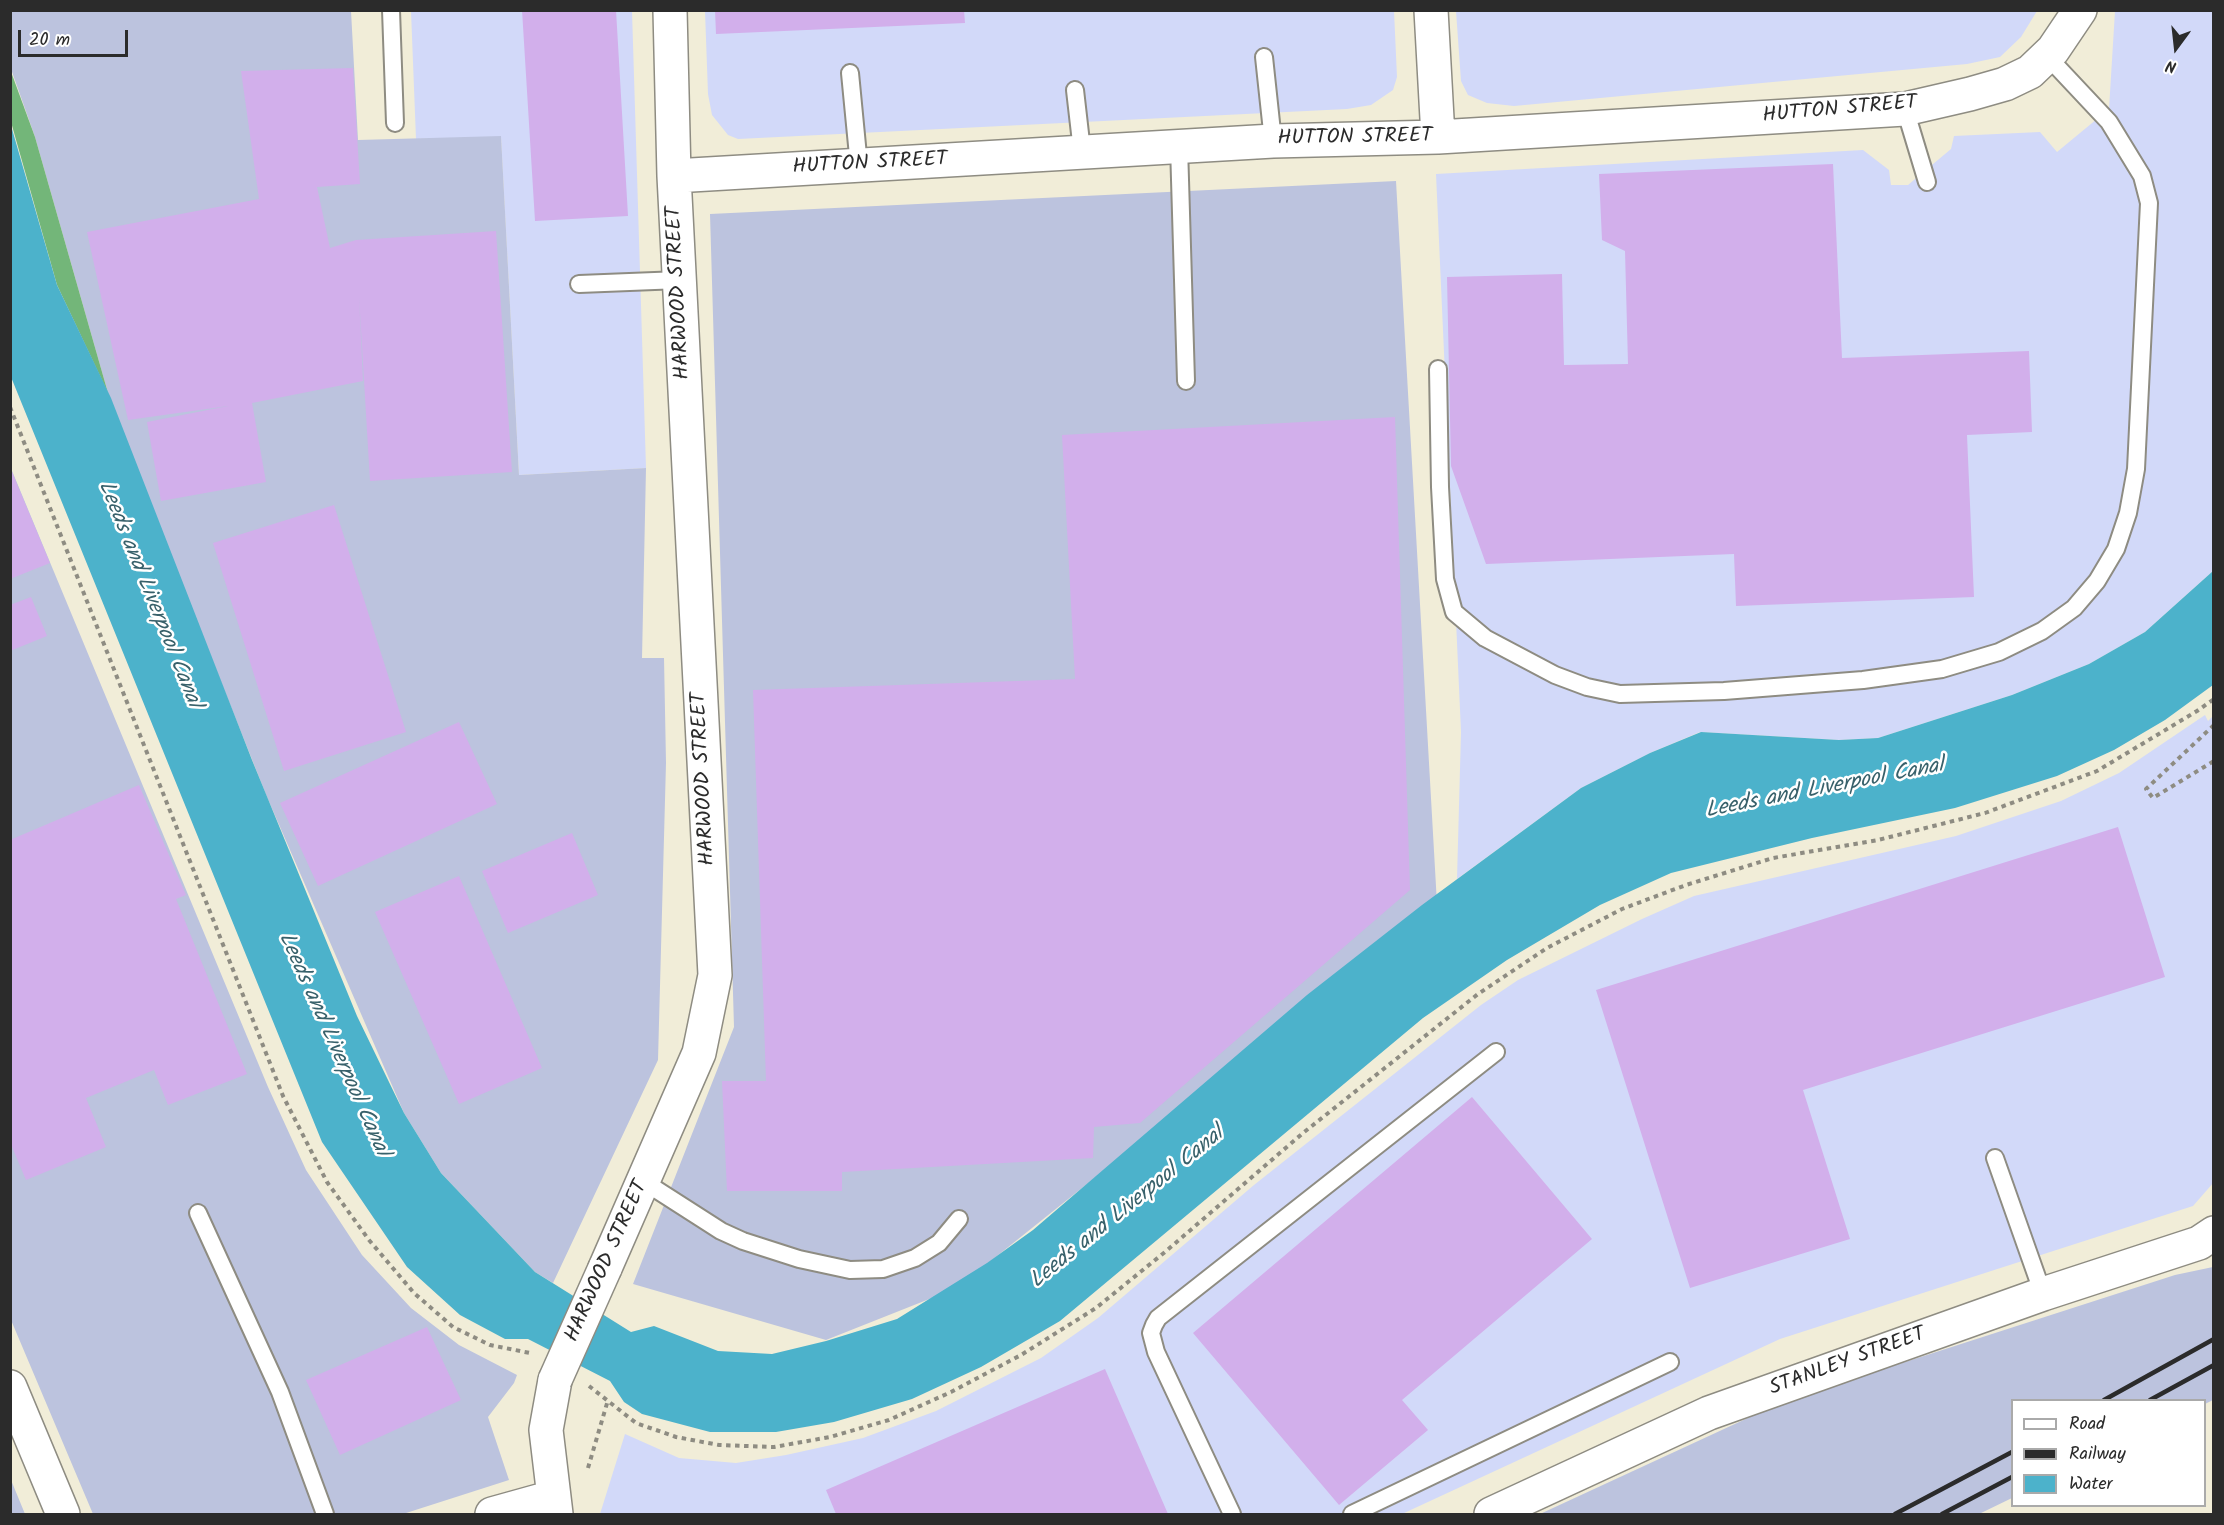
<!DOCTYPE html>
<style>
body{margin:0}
#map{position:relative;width:2224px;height:1525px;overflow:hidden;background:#f1edd8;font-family:Kalam,sans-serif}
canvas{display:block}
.frame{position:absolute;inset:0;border:12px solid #2b2b2b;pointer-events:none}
.legend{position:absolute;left:2011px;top:1399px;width:195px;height:108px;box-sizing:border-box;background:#fff;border:2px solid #aaa;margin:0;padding:8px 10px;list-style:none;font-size:18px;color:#2b2b2b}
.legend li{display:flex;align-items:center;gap:12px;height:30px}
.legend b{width:30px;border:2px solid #aaa}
.north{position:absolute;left:2146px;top:18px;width:60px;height:60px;-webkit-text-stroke:4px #fff;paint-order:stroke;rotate:195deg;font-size:16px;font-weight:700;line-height:24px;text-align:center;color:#2b2b2b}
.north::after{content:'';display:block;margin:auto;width:21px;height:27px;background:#2b2b2b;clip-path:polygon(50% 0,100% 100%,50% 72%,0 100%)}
.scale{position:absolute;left:18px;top:30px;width:110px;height:27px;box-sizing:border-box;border:3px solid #2b2b2b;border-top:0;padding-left:8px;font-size:18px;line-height:21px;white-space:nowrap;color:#2b2b2b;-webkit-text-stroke:4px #fff;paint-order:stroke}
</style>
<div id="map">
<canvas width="2224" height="1525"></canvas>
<div class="frame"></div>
<ul class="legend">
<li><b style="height:8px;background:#fff"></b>Road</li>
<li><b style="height:8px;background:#2b2b2b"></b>Railway</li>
<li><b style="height:16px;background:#4cb2cb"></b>Water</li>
</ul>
<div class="north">N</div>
<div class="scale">20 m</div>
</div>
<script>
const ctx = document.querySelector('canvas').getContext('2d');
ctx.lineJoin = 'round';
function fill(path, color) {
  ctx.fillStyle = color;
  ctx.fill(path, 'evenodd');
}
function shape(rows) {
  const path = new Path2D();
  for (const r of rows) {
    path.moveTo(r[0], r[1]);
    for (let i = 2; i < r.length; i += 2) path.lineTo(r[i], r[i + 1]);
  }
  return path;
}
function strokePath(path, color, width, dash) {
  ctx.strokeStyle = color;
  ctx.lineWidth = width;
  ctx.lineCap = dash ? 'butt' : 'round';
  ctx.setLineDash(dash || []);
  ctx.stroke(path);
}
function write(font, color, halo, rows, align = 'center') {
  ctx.font = font + ' Kalam,sans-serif';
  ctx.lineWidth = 5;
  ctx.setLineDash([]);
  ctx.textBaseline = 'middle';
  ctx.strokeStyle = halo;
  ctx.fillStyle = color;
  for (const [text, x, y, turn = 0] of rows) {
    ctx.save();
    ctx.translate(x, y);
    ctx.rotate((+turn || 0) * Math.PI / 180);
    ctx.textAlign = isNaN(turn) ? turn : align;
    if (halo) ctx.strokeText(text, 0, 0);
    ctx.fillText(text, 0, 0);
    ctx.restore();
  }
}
const built = shape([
 [411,11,632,11,646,468,519,475,501,137,416,139],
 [705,11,1394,11,1397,77,1393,90,1371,105,1347,109,738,139,728,135,712,115,708,94],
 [1456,11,1456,10,2037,11,2021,37,2000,57,1967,64,1514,106,1487,103,1468,95,1461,81],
 [2115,11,2213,11,2213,571,2145,632,2089,664,2012,695,1878,738,1839,740,1700,732,1650,753,1581,788,1457,879,1461,732,1436,174,1863,150,1889,170,1891,185,1908,185,1951,149,1954,136,2040,132,2057,152,2109,109],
 [2205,715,2208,721,2213,716,2214,1182,2193,1206,1780,1339,1402,1514,600,1514,625,1434,679,1458,736,1463,786,1455,863,1438,936,1411,1041,1358,1098,1318,1254,1185,1481,1005,1518,980,1642,919,1694,896,1956,836,2061,801,2119,773]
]);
const industrial = shape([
 [11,11,351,11,358,140,501,136,519,475,646,468,642,658,664,658,666,763,658,1060,553,1283,535,1272,441,1173,404,1113,267,797,182,584,108,393,35,137,11,69],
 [1396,181,1437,904,957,1288,826,1340,633,1284,734,1027,710,214],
 [10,466,268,1087,306,1170,362,1255,411,1308,459,1345,517,1375,514,1383,488,1417,509,1480,403,1514,93,1514,11,1320],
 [2213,1267,2213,1400,2205,1404,2204,1400,2012,1400,2012,1498,1979,1514,1540,1514,1763,1411,1809,1393,2175,1275],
 [11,1480,25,1514,11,1514]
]);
const forest = shape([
 [10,69,35,137,108,393,57,285,11,122]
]);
const water = shape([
 [10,122,57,285,111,398,252,760,357,1016,404,1113,441,1173,535,1272,631,1332,654,1326,718,1351,772,1354,826,1341,897,1319,987,1263,1033,1230,1307,995,1422,905,1581,788,1650,753,1701,732,1839,740,1878,738,2012,695,2089,664,2145,632,2213,571,2213,685,2165,720,2114,750,2057,776,1955,808,1812,838,1671,873,1600,905,1507,960,1423,1018,1060,1321,981,1367,912,1399,834,1422,776,1432,710,1432,642,1414,624,1402,610,1381,528,1339,505,1339,460,1315,407,1267,322,1142,11,377]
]);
const building = shape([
 [522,10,616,10,628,216,535,221],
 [715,10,964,10,965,23,716,34],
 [353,68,360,184,317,187,330,248,356,240,496,231,512,472,370,481,359,296,363,381,252,403,266,482,161,501,147,422,228,406,128,420,87,232,259,199,241,71],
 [1833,164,1842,358,2029,351,2032,432,1967,435,1974,597,1736,606,1734,554,1486,564,1451,466,1447,277,1562,274,1564,365,1628,364,1625,251,1602,240,1599,174],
 [1395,417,1410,890,1140,1123,1094,1127,1093,1158,842,1172,842,1191,727,1191,722,1081,766,1081,753,690,1075,679,1062,435],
 [10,467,50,563,10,579],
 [334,505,406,732,284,771,213,543],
 [31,597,47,636,10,651,10,605],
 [459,722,497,804,318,886,280,803],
 [139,785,186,895,176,899,247,1074,168,1105,154,1070,86,1098,106,1147,26,1180,10,1142,10,840],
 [2118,827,2165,977,1803,1090,1850,1239,1690,1288,1596,990],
 [572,833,598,895,508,933,482,871],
 [459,876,542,1068,459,1104,375,912],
 [1472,1097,1592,1239,1402,1400,1428,1430,1339,1505,1193,1333],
 [427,1327,461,1400,340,1455,306,1380],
 [1105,1369,1168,1514,836,1514,826,1490]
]);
const path = shape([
 [10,407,283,1096,327,1182,369,1240,414,1293,453,1327,490,1345,530,1353],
 [2214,725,2146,789,2153,798,2214,761],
 [589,1386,636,1423,676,1437,719,1445,774,1447,830,1437,889,1420,951,1392,1021,1355,1096,1308,1165,1252,1303,1133,1478,994,1547,948,1622,909,1686,885,1773,858,1878,840,1985,813,2097,771,2197,711,2214,699],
 [588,1468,608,1400]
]);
const lane = shape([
 [391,10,395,123],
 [1264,57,1273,141],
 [850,73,859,166],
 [1075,90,1082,151],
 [1905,109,1927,182],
 [1179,146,1186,381],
 [579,284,680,280],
 [1438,369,1440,487,1445,579,1454,612,1485,638,1555,675,1587,687,1620,694,1724,691,1863,680,1942,669,1999,652,2042,631,2074,608,2097,581,2116,549,2128,513,2136,469,2149,203,2142,176,2109,122,2047,56],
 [1995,1158,2043,1294],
 [643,1181,721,1231,743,1241,799,1259,850,1270,883,1269,915,1258,939,1243,959,1219],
 [198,1213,280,1392,325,1514],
 [1232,1514,1156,1352,1151,1333,1154,1325,1158,1318,1496,1052],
 [1352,1514,1670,1362]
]);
const street = shape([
 [1431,10,1438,137],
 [674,176,1273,141,1438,137,1905,109,1970,94,2005,84,2030,72,2053,50,2080,10],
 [605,1268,699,1053,715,975,674,176,670,10],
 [555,1380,546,1430,556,1514],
 [10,1387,63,1514],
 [492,1514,553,1497],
 [1491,1514,1709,1413,2043,1294,2199,1243,2214,1233]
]);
const rail = shape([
 [2104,1400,2214,1339],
 [2150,1400,2214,1365],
 [1895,1514,2012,1452],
 [1942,1514,2012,1477]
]);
const streetBridge = shape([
 [555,1380,605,1268]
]);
const streetNames = [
 ["HUTTON STREET",1840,111,-5],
 ["HUTTON STREET",1355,139,-1],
 ["HUTTON STREET",870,165,-3],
 ["HARWOOD STREET",680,293,-93],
 ["HARWOOD STREET",705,779,-93],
 ["HARWOOD STREET",608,1262,-66],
 ["STANLEY STREET",1848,1363,-20]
];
const waterNames = [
 ["Leeds and Liverpool Canal",148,595,68],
 ["Leeds and Liverpool Canal",1825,790,-11],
 ["Leeds and Liverpool Canal",332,1045,66],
 ["Leeds and Liverpool Canal",1128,1209,-39]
];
fill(built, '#d2d9f9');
fill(industrial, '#bcc3de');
fill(forest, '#73b679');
fill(water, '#4cb2cb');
fill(building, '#d2afeb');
strokePath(lane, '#8e8c82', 20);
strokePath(street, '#8e8c82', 36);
strokePath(path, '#8e8c82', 4, [4.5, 4.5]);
strokePath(lane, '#fff', 16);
strokePath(street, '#fff', 33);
strokePath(rail, '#2b2b2b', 4.5);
strokePath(streetBridge, '#8e8c82', 36, []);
strokePath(streetBridge, '#fff', 33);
write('21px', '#2b2b2b', '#fff', streetNames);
write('italic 22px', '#38616b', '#fff', waterNames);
</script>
